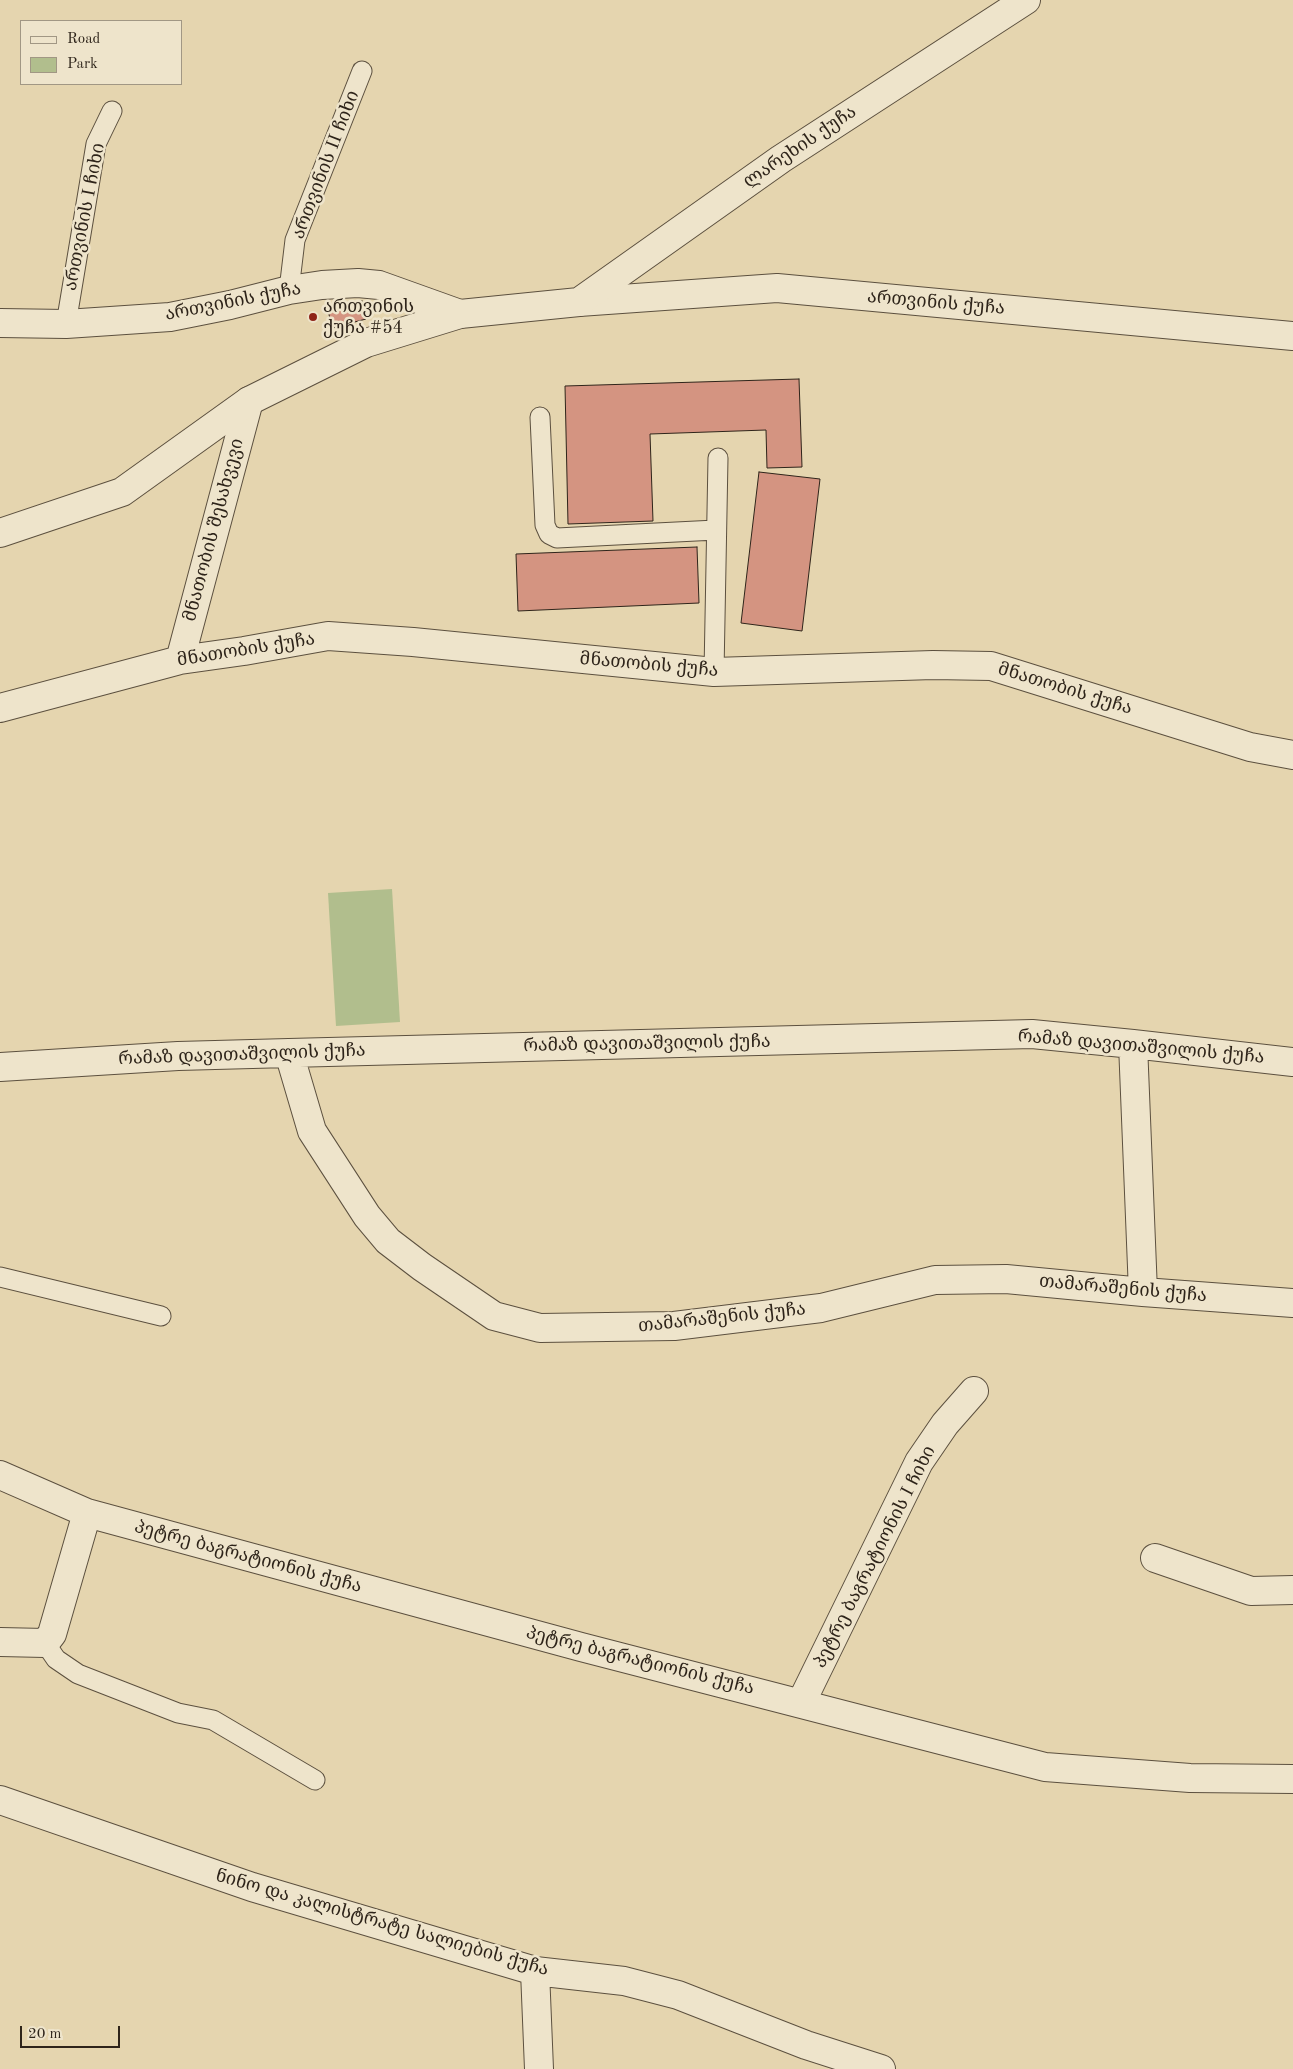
<!DOCTYPE html>
<meta charset="utf-8">
<style>
body{margin:0}
#map{position:relative;width:1293px;height:2069px;overflow:hidden;background:#e5d5af;font-family:"Old Standard TT",serif}
canvas{display:block}
.legend{position:absolute;left:20px;top:20px;width:162px;height:65px;box-sizing:border-box;background:#eee4cb;border:1px solid #a19784;margin:0;padding:6px 9px;list-style:none;font-size:15px;color:#2e241a}
.legend li{display:flex;align-items:center;gap:10px;height:25px}
.legend b{width:25px;border:1px solid #a19784}
.scale{position:absolute;left:20px;top:2026px;width:100px;height:22px;box-sizing:border-box;border:2px solid #2e241a;border-top:0;padding-left:6px;font-size:15px;line-height:18px;white-space:nowrap;color:#2e241a;-webkit-text-stroke:4px #eee4cb;paint-order:stroke}
</style>
<div id="map">
<canvas width="1293" height="2069"></canvas>
<ul class="legend">
<li><b style="height:6px;background:#eee4cb"></b>Road</li>
<li><b style="height:14px;background:#b1be8d"></b>Park</li>
</ul>
<div class="scale">20 m</div>
</div>
<script>
const ctx = document.querySelector('canvas').getContext('2d');
ctx.lineJoin = 'round';
function fill(path, color) {
  ctx.fillStyle = color;
  ctx.fill(path, 'evenodd');
}
function shape(rows) {
  const path = new Path2D();
  for (const r of rows) {
    path.moveTo(r[0], r[1]);
    for (let i = 2; i < r.length; i += 2) path.lineTo(r[i], r[i + 1]);
  }
  return path;
}
function strokePath(path, color, width, dash) {
  ctx.strokeStyle = color;
  ctx.lineWidth = width;
  ctx.lineCap = dash ? 'butt' : 'round';
  ctx.setLineDash(dash || []);
  ctx.stroke(path);
}
function write(font, color, halo, rows, align = 'center') {
  ctx.font = font + ' "Old Standard TT","Noto Serif Georgian",serif';
  ctx.lineWidth = 5;
  ctx.setLineDash([]);
  ctx.textBaseline = 'middle';
  ctx.strokeStyle = halo;
  ctx.fillStyle = color;
  for (const [text, x, y, turn = 0] of rows) {
    ctx.save();
    ctx.translate(x, y);
    ctx.rotate((+turn || 0) * Math.PI / 180);
    ctx.textAlign = isNaN(turn) ? turn : align;
    if (halo) ctx.strokeText(text, 0, 0);
    ctx.fillText(text, 0, 0);
    ctx.restore();
  }
}
const green = shape([
 [392,889,400,1022,336,1026,328,893]
]);
const building = shape([
 [362,301,366,319,332,328,328,310,362,301],
 [799,379,802,467,767,468,766,430,650,434,653,521,568,524,565,386,799,379],
 [759,472,820,479,802,631,741,623,759,472],
 [697,547,699,603,518,611,516,554,697,547]
]);
const service = shape([
 [289,290,295,240,362,71],
 [66,324,96,144,112,111],
 [540,417,545,525,549,534,557,538,716,530],
 [714,672,718,458],
 [0,1277,161,1316],
 [45,1643,56,1659,78,1674,178,1713,213,1720,315,1780]
]);
const minor = shape([
 [579,302,777,288,1293,336],
 [0,323,66,324,170,317,230,305,289,290,322,285,358,283,379,285,460,314],
 [180,660,249,401],
 [0,708,180,660,244,651,328,636,413,642,714,672,933,665,991,666,1250,747,1293,755],
 [1133,1044,1143,1292],
 [289,1053,312,1131,367,1216,388,1241,422,1267,494,1316,540,1328,674,1326,821,1308,935,1280,1006,1279,1143,1292,1293,1303],
 [0,1067,178,1056,289,1053,1032,1034,1133,1044,1293,1062],
 [0,1475,87,1513,581,1647,1045,1767,1190,1778,1293,1779],
 [1155,1558,1251,1591,1293,1590],
 [0,1642,45,1643,52,1634,87,1513],
 [801,1703,919,1462,945,1424,974,1391],
 [0,1800,252,1887,535,1971,624,1981,678,1995,806,2045,881,2069],
 [535,1971,539,2069]
]);
const tertiary = shape([
 [0,533,122,492,249,401,366,343,460,314,579,302,781,159,1026,0]
]);
const markers = [
 [313,317,5,"#8f2418"]
];
const streetNames = [
 ["ლარეხის ქუჩა",800,147,-34],
 ["ართვინის II ჩიხი",326,165,-69],
 ["ართვინის I ჩიხი",85,217,-79],
 ["ართვინის ქუჩა",233,302,-11],
 ["ართვინის ქუჩა",936,303,5],
 ["მნათობის შესახვევი",214,530,-75],
 ["მნათობის ქუჩა",246,650,-9],
 ["მნათობის ქუჩა",649,665,5],
 ["მნათობის ქუჩა",1065,689,17],
 ["რამაზ დავითაშვილის ქუჩა",647,1044,-1],
 ["რამაზ დავითაშვილის ქუჩა",1141,1047,5],
 ["რამაზ დავითაშვილის ქუჩა",242,1055,-2],
 ["თამარაშენის ქუჩა",1123,1289,5],
 ["თამარაშენის ქუჩა",722,1318,-6],
 ["პეტრე ბაგრატიონის ქუჩა",248,1557,15],
 ["პეტრე ბაგრატიონის I ჩიხი",875,1557,-63],
 ["პეტრე ბაგრატიონის ქუჩა",640,1661,14],
 ["ნინო და კალისტრატე სალიების ქუჩა",382,1923,16]
];
const poiNames = [
 ["ართვინის",323,307],
 ["ქუჩა #54",323,328]
];
fill(green, '#b1be8d');
fill(building, '#d49481');
strokePath(building, '#2e241a', 1);
strokePath(service, '#5c503f', 21);
strokePath(minor, '#5c503f', 30);
strokePath(tertiary, '#5c503f', 30);
strokePath(service, '#eee4cb', 19);
strokePath(minor, '#eee4cb', 28);
strokePath(tertiary, '#eee4cb', 28);
for (const [x, y, r, color] of markers) {
  const dot = new Path2D();
  dot.arc(x, y, r, 0, 2 * Math.PI);
  ctx.fillStyle = color;
  ctx.fill(dot);
  strokePath(dot, '#eee4cb', 2);
}
write('18px', '#2e241a', '#eee4cb', streetNames);
write('18px', '#2e241a', '#eee4cb', poiNames, 'left');
</script>
